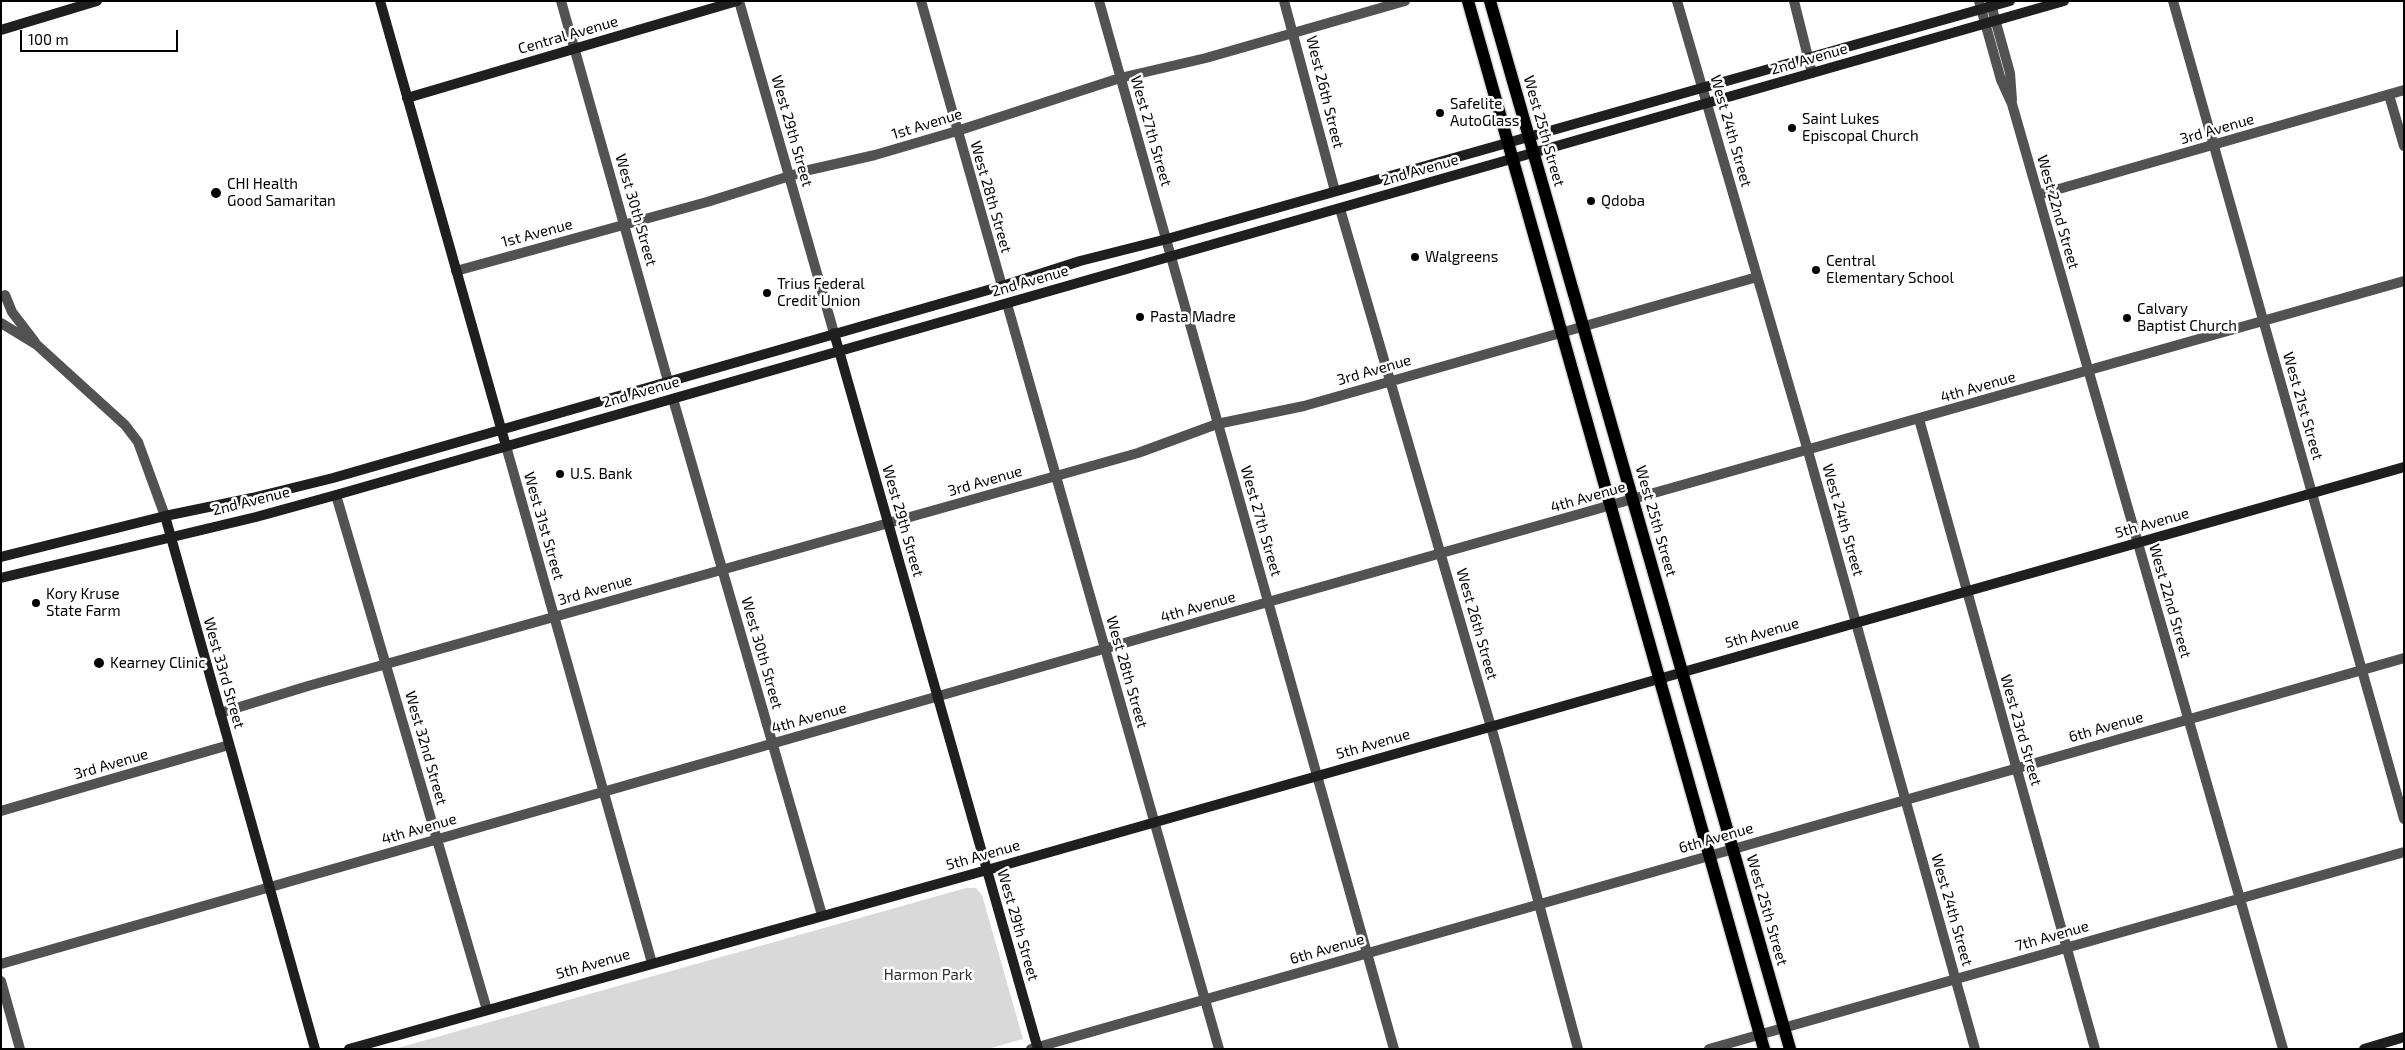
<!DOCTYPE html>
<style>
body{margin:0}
#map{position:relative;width:2405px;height:1050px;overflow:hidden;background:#fff;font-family:"Exo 2",sans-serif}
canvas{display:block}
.frame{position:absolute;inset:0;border:2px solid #000;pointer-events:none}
.scale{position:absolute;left:20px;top:30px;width:158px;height:22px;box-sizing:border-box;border:2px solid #000;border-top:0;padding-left:6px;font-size:15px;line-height:18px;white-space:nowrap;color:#000;-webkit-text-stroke:4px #fff;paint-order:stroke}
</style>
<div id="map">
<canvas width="2405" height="1050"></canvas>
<div class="frame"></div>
<div class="scale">100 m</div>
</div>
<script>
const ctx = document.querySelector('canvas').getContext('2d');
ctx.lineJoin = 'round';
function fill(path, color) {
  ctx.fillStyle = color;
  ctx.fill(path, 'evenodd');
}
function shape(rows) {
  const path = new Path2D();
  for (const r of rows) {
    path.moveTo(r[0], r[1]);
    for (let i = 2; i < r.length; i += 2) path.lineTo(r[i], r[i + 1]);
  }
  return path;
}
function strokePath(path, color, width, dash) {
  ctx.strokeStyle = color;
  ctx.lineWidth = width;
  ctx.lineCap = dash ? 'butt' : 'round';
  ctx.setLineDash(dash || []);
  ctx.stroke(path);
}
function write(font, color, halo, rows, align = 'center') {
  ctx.font = font + ' "Exo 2",sans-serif';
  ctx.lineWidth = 5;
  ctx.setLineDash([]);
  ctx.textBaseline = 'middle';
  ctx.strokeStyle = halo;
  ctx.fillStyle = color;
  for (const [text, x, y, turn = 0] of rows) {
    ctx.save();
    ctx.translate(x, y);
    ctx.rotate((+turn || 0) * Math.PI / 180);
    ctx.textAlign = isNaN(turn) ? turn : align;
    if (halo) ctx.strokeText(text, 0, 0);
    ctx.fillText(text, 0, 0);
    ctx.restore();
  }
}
const green = shape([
 [966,888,976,888,982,895,1023,1039,988,1049,394,1049]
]);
const street = shape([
 [561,1,668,381],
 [739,1,834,333],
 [921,1,1002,286],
 [1099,1,1394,1049],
 [1284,1,1335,191],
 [1677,1,1808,451,1975,1049],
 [1794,1,1812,73],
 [1979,1,2001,80,2012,104,2283,1049],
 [1990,1,2010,73,2012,100],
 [2173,1,2404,819],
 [2389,95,2404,146],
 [2038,195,2404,90],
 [1340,209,1496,744,1578,1049],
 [456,271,707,202,809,170,875,155,957,131,1120,78,1206,58,1405,1],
 [5,295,12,312,35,342],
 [1007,304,1219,1049],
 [1,323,37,345,125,425,138,442,165,516],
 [673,399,822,915],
 [1919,419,2095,1049],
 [506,446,652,963],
 [336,495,487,1010],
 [220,713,308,686,1138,453,1217,424,1304,406,1757,277],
 [1,811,229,745],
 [1,964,1268,602,2404,281],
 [1,981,20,1049],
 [1031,1049,2404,658],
 [1709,1049,2404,852]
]);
const secondary = shape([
 [380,1,506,446],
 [1,30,97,1],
 [407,98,737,1],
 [834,333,1038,1049],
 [165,516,315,1049],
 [1,557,165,516,252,498,333,478,1002,286,1080,261,1167,239,2010,1],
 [1,578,256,517,336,495,2064,1],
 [349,1049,987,870,2404,467],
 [2364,1049,2404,1037]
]);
const primary = shape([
 [1468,1,1764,1049],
 [1490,1,1790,1049]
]);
const markers = [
 [1440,113,5,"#000"],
 [1792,128,5,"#000"],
 [216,193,6,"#000"],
 [1591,201,5,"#000"],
 [1415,257,5,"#000"],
 [1816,270,5,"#000"],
 [767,293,5,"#000"],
 [1140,317,5,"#000"],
 [2127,318,5,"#000"],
 [560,474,5,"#000"],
 [36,603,5,"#000"],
 [99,663,6,"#000"]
];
const streetNames = [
 ["Central Avenue",568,35,-16],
 ["2nd Avenue",1809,59,-16],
 ["West 26th Street",1325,92,76],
 ["1st Avenue",927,124,-17],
 ["3rd Avenue",2217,129,-16],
 ["West 29th Street",792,131,74],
 ["West 27th Street",1151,131,74],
 ["West 25th Street",1544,131,74],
 ["West 24th Street",1731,131,74],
 ["2nd Avenue",1420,170,-16],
 ["West 28th Street",991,197,74],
 ["West 30th Street",636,210,74],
 ["West 22nd Street",2058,212,74],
 ["1st Avenue",537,233,-15],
 ["2nd Avenue",1030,281,-16],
 ["3rd Avenue",1374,370,-16],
 ["4th Avenue",1978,387,-16],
 ["2nd Avenue",641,392,-16],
 ["West 21st Street",2303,406,74],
 ["3rd Avenue",985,481,-16],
 ["4th Avenue",1588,497,-16],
 ["2nd Avenue",251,501,-14],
 ["West 24th Street",1843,520,74],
 ["West 29th Street",903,521,74],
 ["West 27th Street",1261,521,74],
 ["West 25th Street",1656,521,74],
 ["5th Avenue",2152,523,-16],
 ["West 31st Street",544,526,74],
 ["3rd Avenue",595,590,-16],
 ["West 22nd Street",2170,601,74],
 ["4th Avenue",1198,607,-16],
 ["West 26th Street",1477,624,74],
 ["5th Avenue",1762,633,-16],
 ["West 30th Street",762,653,74],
 ["West 28th Street",1127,672,74],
 ["West 33rd Street",224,673,74],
 ["4th Avenue",809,718,-16],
 ["6th Avenue",2106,727,-16],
 ["West 23rd Street",2021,730,74],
 ["5th Avenue",1373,744,-16],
 ["West 32nd Street",426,748,74],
 ["3rd Avenue",111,764,-16],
 ["4th Avenue",419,829,-16],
 ["6th Avenue",1716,838,-16],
 ["5th Avenue",983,855,-16],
 ["West 25th Street",1767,910,74],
 ["West 24th Street",1952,910,74],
 ["West 29th Street",1018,925,74],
 ["7th Avenue",2052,936,-16],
 ["6th Avenue",1327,949,-16],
 ["5th Avenue",593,964,-16]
];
const poiNames = [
 ["Safelite",1450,104],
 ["AutoGlass",1450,121],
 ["Saint Lukes",1802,119],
 ["Episcopal Church",1802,136],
 ["CHI Health",227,184],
 ["Good Samaritan",227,201],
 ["Qdoba",1601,201],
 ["Walgreens",1425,257],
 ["Central",1826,261],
 ["Elementary School",1826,278],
 ["Trius Federal",777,284],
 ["Credit Union",777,301],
 ["Calvary",2137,309],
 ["Baptist Church",2137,326],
 ["Pasta Madre",1150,317],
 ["U.S. Bank",570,474],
 ["Kory Kruse",46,594],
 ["State Farm",46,611],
 ["Kearney Clinic",110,663]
];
const parkNames = [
 ["Harmon Park",928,975]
];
fill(green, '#d9d9d9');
strokePath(primary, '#dbdbdb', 15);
strokePath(street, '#525252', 10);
strokePath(secondary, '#1f1f1f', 10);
strokePath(primary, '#000', 12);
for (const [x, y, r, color] of markers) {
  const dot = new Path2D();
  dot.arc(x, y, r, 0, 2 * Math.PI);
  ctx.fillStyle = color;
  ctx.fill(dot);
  strokePath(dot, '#fff', 2);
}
write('15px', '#000', '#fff', streetNames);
write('15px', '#000', '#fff', poiNames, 'left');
write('15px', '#303030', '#fff', parkNames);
</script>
